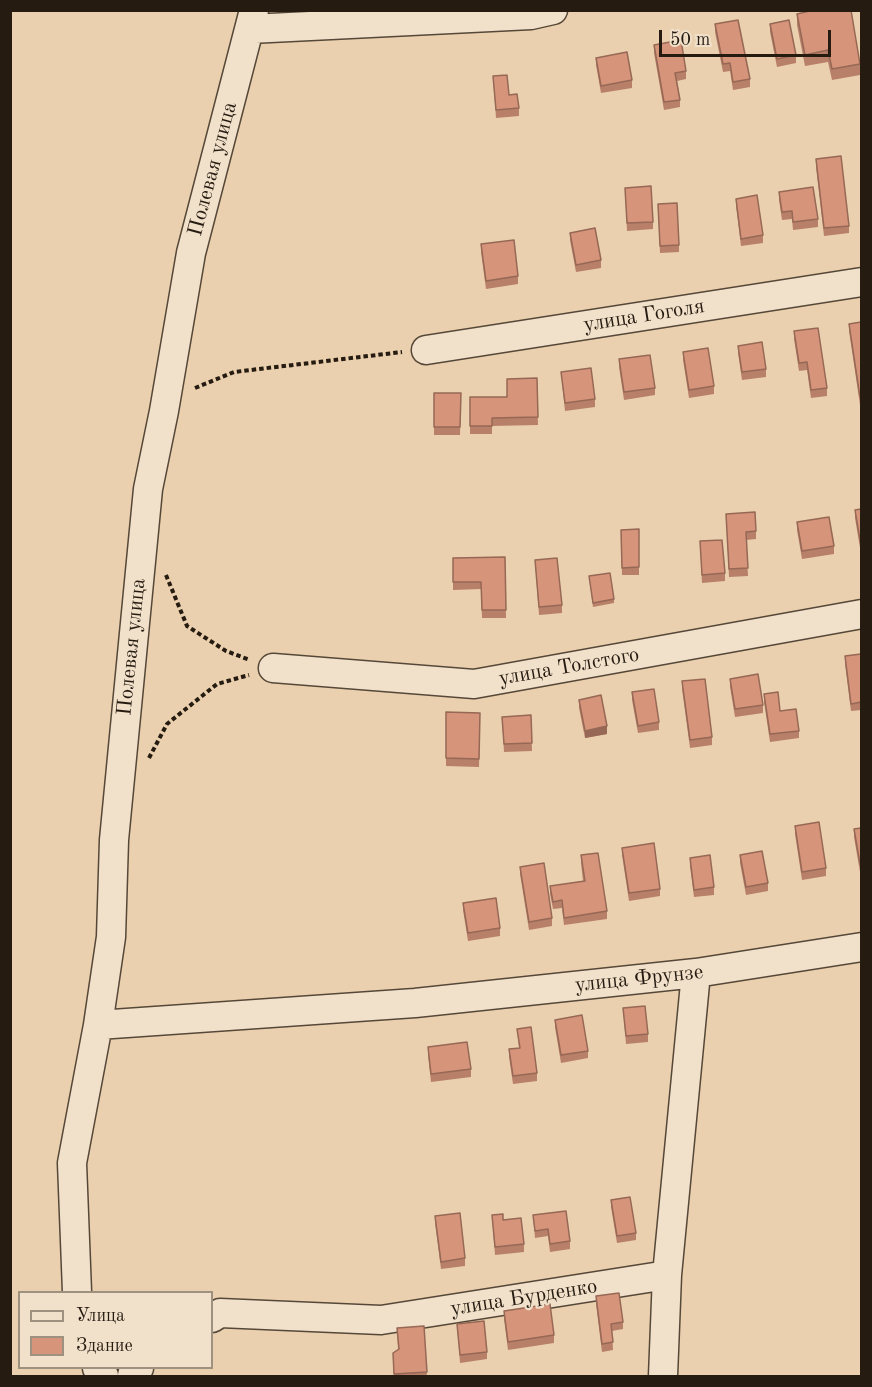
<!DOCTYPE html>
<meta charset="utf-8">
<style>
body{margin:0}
#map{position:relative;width:872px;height:1387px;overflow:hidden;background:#ead0ae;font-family:"Old Standard TT",serif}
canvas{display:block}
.frame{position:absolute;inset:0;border:12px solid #251b10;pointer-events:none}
.legend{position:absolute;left:18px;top:1291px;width:195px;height:78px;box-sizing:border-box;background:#f1e0ca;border:2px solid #9f9180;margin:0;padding:8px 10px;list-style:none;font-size:18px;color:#251b10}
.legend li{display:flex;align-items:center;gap:12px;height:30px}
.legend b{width:30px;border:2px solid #9f9180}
.scale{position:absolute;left:659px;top:30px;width:172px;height:27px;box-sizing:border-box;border:3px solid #251b10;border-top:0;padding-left:8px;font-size:18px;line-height:21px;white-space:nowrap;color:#251b10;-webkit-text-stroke:4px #f1e0ca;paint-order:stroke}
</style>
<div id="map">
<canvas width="872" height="1387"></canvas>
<div class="frame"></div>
<ul class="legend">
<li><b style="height:8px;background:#f1e0ca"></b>Улица</li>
<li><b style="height:16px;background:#d6947a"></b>Здание</li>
</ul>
<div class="scale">50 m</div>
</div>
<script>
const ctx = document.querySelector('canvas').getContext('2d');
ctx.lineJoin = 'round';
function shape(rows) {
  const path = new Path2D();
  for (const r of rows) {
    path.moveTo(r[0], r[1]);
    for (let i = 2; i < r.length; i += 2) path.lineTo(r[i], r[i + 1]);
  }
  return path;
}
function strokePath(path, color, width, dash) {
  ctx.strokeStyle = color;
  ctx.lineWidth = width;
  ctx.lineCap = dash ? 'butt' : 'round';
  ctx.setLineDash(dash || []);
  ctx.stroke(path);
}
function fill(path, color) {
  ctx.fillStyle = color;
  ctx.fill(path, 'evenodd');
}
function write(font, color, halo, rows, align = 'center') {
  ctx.font = font + ' "Old Standard TT",serif';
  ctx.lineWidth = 4.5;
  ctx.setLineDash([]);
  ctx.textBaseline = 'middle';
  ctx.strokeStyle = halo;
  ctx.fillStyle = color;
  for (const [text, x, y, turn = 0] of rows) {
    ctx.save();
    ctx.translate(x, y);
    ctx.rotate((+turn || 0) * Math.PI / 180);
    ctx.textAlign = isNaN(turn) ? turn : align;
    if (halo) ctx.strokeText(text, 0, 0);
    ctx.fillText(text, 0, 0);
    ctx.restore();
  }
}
const path = shape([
 [195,388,234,372,402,352],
 [166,575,187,626,226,651,250,660],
 [149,758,167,724,217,684,249,675]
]);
const minor = shape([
 [250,29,531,15,553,10],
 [426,350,862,282],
 [273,668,474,684,862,614],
 [98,1025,415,1003,696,973,862,947],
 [77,1292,72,1163,98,1025,111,937,114,840,148,489,164,411,191,253,254,10],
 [212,1318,220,1313,381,1320,667,1275],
 [97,1368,104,1376],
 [132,1376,133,1372,139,1368],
 [663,1376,667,1275,696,973]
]);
const wall = shape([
 [797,14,860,64,860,75,832,80,828,62,805,66,797,25],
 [715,24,750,79,750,87,733,90,730,71,723,72,715,32],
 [770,24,796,55,796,63,777,67,770,32],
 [654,45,686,71,686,79,677,81,680,100,680,107,664,110,654,53],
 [596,58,632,80,632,88,601,93,596,65],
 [493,76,509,95,519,108,519,116,496,118],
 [816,159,849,226,849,233,824,236,816,167],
 [625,188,653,222,653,229,627,231],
 [779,192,818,219,818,227,793,230,792,219,782,220,779,200],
 [736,199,763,235,763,243,741,246,736,206],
 [658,204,679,245,679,252,660,253],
 [570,233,601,260,601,268,576,272,570,240],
 [481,244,518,276,518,284,486,289,481,252],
 [861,322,861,404,860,405,849,331,849,324],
 [794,331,827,388,827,396,811,398,807,370,799,371,794,339],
 [738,346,766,369,766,377,742,380,738,353],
 [683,352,714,386,714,394,689,398,683,360],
 [619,359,655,388,655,395,624,400,619,367],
 [561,372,595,399,595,407,565,411],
 [537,378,538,425,492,426,492,434,470,434,470,397,507,397],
 [434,393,461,393,460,435,434,435],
 [861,509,861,554,855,518,855,510],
 [726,514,756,531,756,539,746,540,748,576,729,577],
 [797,522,834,546,834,554,802,559,797,530],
 [639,529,639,575,622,575,621,530],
 [700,541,725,573,725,581,702,583],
 [505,557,506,618,482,618,481,589,453,590,453,558],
 [535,560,562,605,562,613,539,615],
 [589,576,614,599,614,603,593,607],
 [861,654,861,710,851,711,845,664,845,656],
 [730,679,763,705,763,713,735,717,730,687],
 [682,681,712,737,712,745,690,748,682,689],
 [632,692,659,722,659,730,638,733,632,700],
 [764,694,799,731,799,738,770,742,764,702],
 [579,700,607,734,585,738,579,708],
 [446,712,480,713,479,767,446,766],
 [531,715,532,751,504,752,502,717],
 [795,826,826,868,826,876,802,880,795,834],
 [861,828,861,872,860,872,854,837,854,829],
 [622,848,660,889,660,896,629,901,622,855],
 [581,855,607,911,607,919,564,925,562,908,553,909,550,894,550,886,583,881,581,863],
 [740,855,768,883,768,891,746,895,740,863],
 [690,858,714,887,714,895,694,897,690,866],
 [520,867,552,918,552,926,529,930,520,874],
 [463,903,500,928,500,936,468,941,463,910],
 [623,1008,648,1034,648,1042,626,1044],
 [555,1020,588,1051,588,1058,561,1063,555,1027],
 [517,1029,537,1073,537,1081,513,1084,509,1057,509,1049,519,1048],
 [428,1047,471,1069,471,1077,431,1082,428,1055],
 [611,1200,636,1233,636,1240,617,1243,611,1207],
 [492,1215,503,1220,524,1244,524,1252,495,1255],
 [533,1215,570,1241,570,1249,550,1252,548,1236,535,1238],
 [435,1216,465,1258,465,1266,441,1269,435,1223],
 [596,1296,623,1322,623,1329,612,1331,613,1350,602,1352,596,1304],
 [504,1311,554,1335,554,1343,508,1350,504,1319],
 [457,1324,487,1352,487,1359,460,1363],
 [424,1326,427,1377,394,1377,393,1353,398,1349,397,1328]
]);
const shadedWall = shape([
 [607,726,607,734,585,738,585,731]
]);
const building = shape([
 [814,10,851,10,860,64,832,69,828,50,805,55,797,14,814,10],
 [738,20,750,79,733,82,730,63,723,64,715,24,738,20],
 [789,20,796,55,777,59,770,24,789,20],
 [681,40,686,71,675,73,680,100,664,102,654,45,681,40],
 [627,52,632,80,601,86,596,58,627,52],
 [507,75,509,95,517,94,519,108,496,110,493,76,507,75],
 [841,156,849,226,824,228,816,159,841,156],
 [651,186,653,222,627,223,625,188,651,186],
 [813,187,818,219,793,222,792,211,782,212,779,192,813,187],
 [757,195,763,235,741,239,736,199,757,195],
 [677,203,679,245,660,246,658,204,677,203],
 [595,228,601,260,576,265,570,233,595,228],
 [514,240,518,276,486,281,481,244,514,240],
 [861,322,861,397,860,397,849,324,861,322],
 [818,328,827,388,811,390,807,362,799,363,794,331,818,328],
 [762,342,766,369,742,372,738,346,762,342],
 [708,348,714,386,689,390,683,352,708,348],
 [650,355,655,388,624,392,619,359,650,355],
 [591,368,595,399,565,403,561,372,591,368],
 [537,378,538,417,492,418,492,426,470,426,470,397,507,397,507,379,537,378],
 [434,393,461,393,460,427,434,427,434,393],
 [861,509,861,546,855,510,861,509],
 [755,512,756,531,746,532,748,568,729,569,726,514,755,512],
 [829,517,834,546,802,551,797,522,829,517],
 [639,529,639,567,622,568,621,530,639,529],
 [722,540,725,573,702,575,700,541,722,540],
 [505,557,506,610,482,610,481,582,453,582,453,558,505,557],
 [557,558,562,605,539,607,535,560,557,558],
 [610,573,614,599,593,603,589,576,610,573],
 [861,654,861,702,851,704,845,656,861,654],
 [758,674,763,705,735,709,730,679,758,674],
 [705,679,712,737,690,740,682,681,705,679],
 [654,689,659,722,638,726,632,692,654,689],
 [778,692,780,711,796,709,799,731,770,734,764,694,778,692],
 [601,695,607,726,585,731,579,700,601,695],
 [446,712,480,713,479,759,446,758,446,712],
 [531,715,532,743,504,744,502,717,531,715],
 [819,822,826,868,802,872,795,826,819,822],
 [861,828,861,864,860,864,854,829,861,828],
 [654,843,660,889,629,893,622,848,654,843],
 [762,851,768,883,746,887,740,855,762,851],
 [598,853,607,911,564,918,562,900,553,902,550,886,585,881,581,855,598,853],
 [710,855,714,887,694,890,690,858,710,855],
 [544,863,552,918,529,922,520,867,544,863],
 [496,898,500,928,468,933,463,903,496,898],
 [645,1006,648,1034,626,1036,623,1008,645,1006],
 [582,1015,588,1051,561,1055,555,1020,582,1015],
 [531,1027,537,1073,513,1076,509,1049,520,1048,517,1029,531,1027],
 [467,1042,471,1069,431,1074,428,1047,467,1042],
 [630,1197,636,1233,617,1236,611,1200,630,1197],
 [566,1211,570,1241,550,1244,548,1229,535,1231,533,1215,566,1211],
 [460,1213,465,1258,441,1262,435,1216,460,1213],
 [503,1214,503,1220,521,1218,524,1244,495,1247,492,1215,503,1214],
 [619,1293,623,1322,611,1324,613,1342,602,1344,596,1296,619,1293],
 [550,1304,554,1335,508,1342,504,1311,550,1304],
 [484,1321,487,1352,460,1355,457,1324,484,1321],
 [424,1326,427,1372,394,1374,393,1353,399,1349,397,1328,424,1326]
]);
const streetNames = [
 ["Полевая улица",213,169,-75],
 ["улица Гоголя",644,316,-9],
 ["Полевая улица",132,647,-84],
 ["улица Толстого",569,667,-10],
 ["улица Фрунзе",639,979,-6],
 ["улица Бурденко",524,1298,-9]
];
strokePath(minor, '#564838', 31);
strokePath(path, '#251b10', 4, [4.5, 3]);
strokePath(minor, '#f1e0ca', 28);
fill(wall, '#b87f69');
fill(shadedWall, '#966855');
fill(building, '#d6947a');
strokePath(building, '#966855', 1.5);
write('21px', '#251b10', '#f1e0ca', streetNames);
</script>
